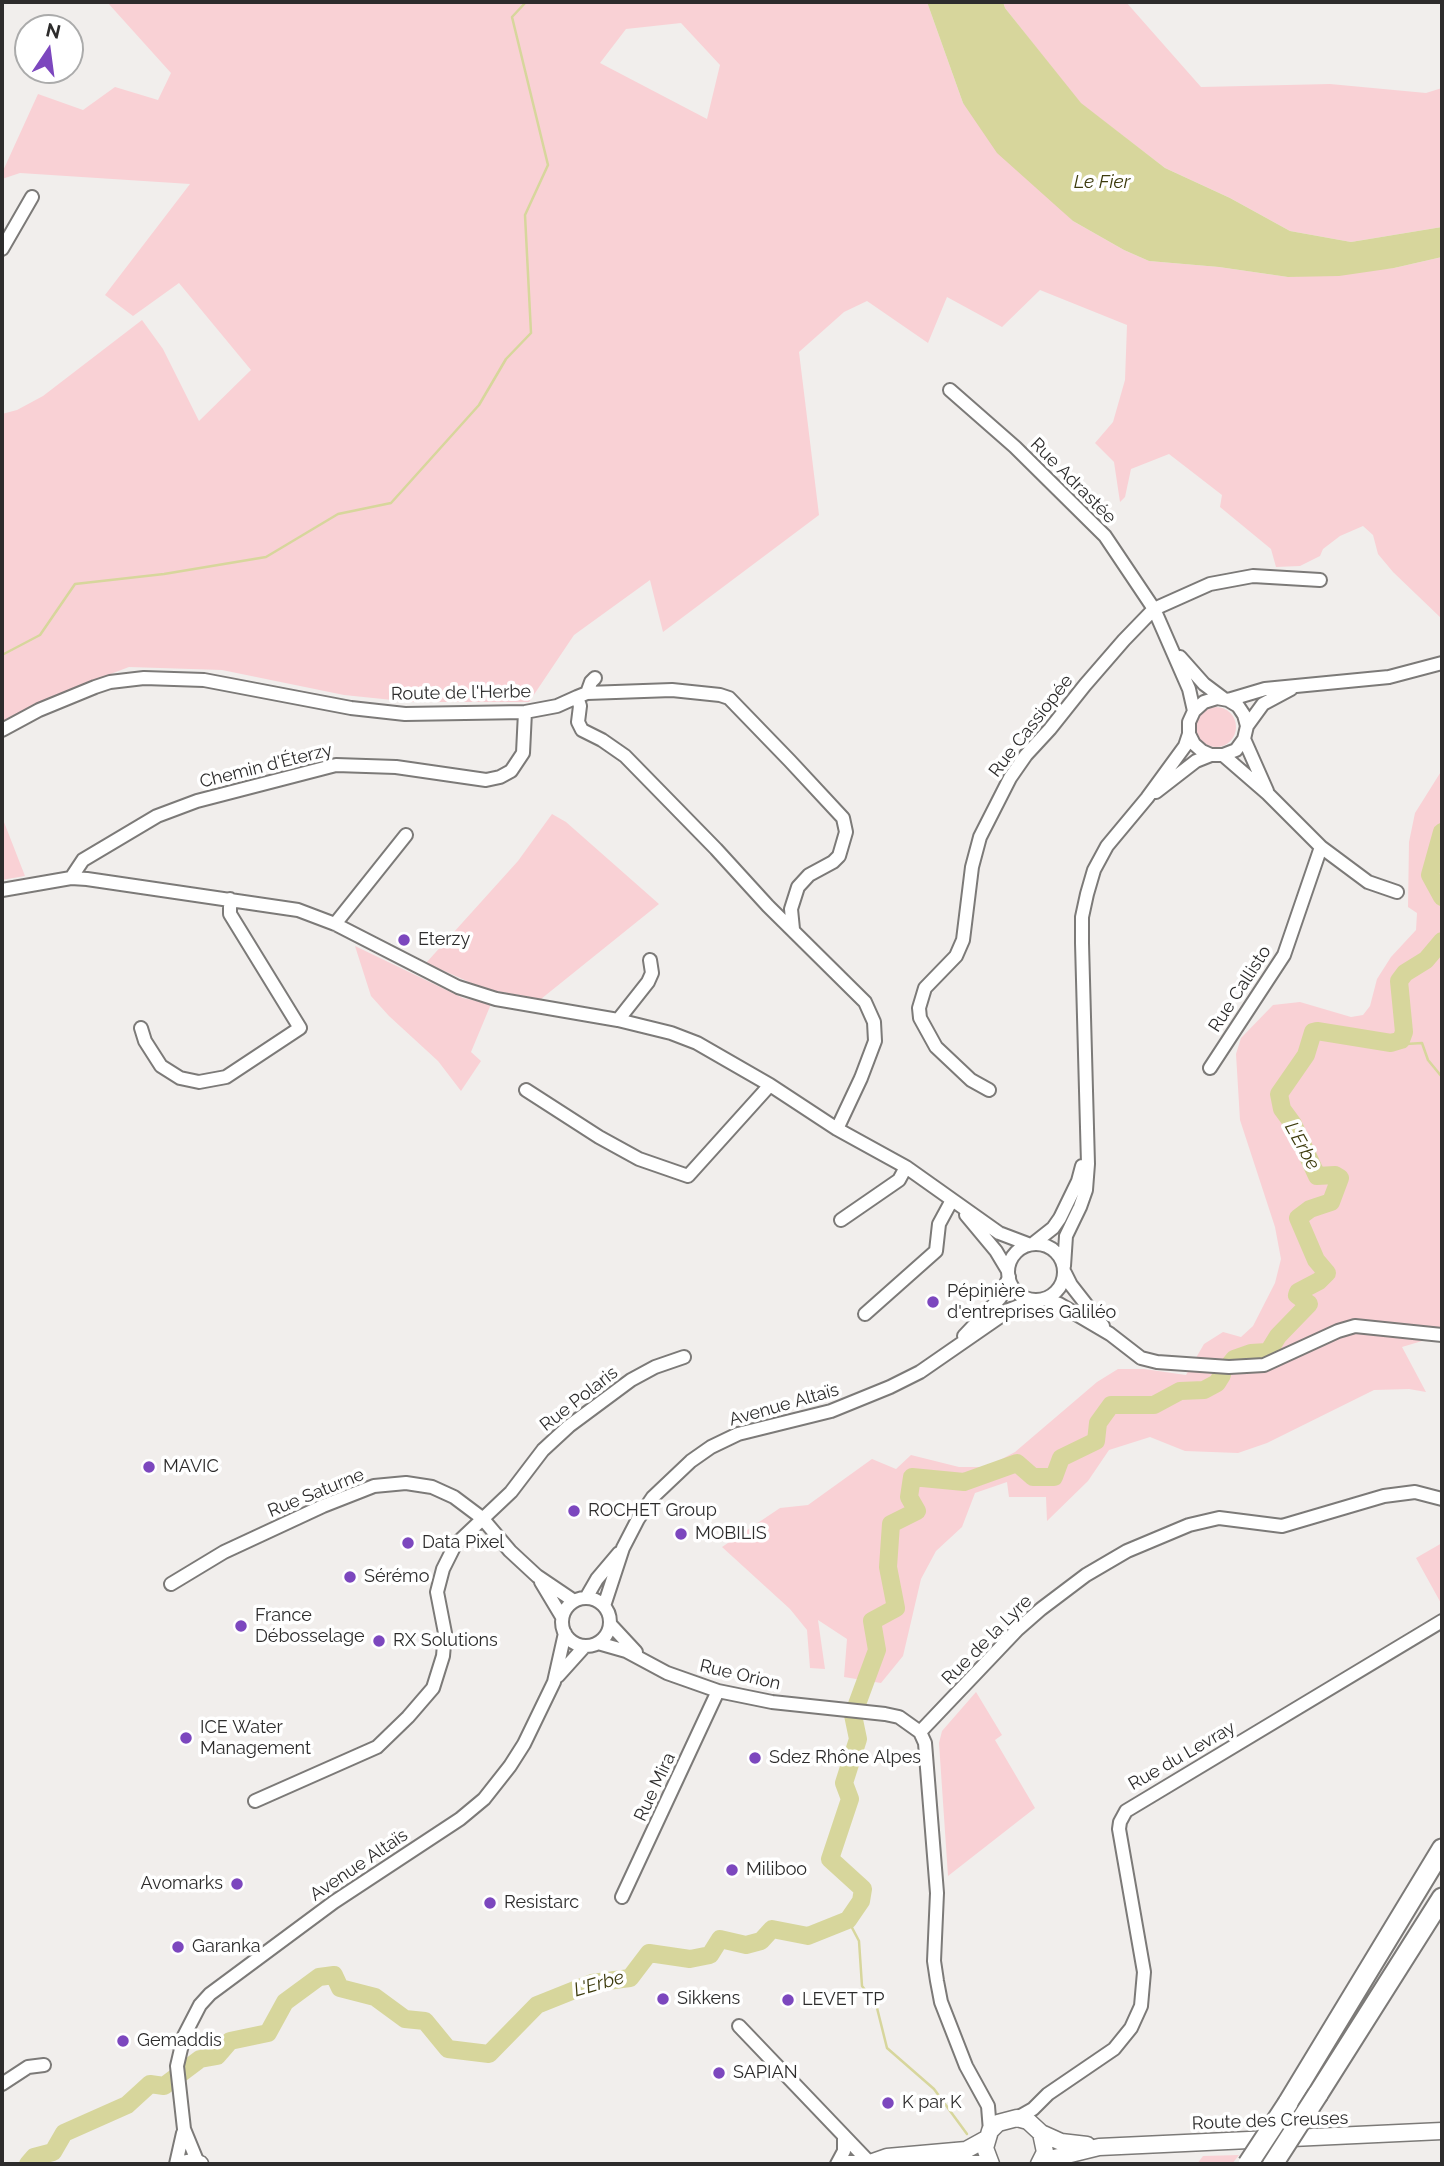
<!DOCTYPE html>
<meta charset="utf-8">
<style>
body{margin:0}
#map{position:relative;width:1444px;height:2166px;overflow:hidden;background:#f1eeec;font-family:Raleway,sans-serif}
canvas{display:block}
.frame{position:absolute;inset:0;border:4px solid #2d2c2c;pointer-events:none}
.north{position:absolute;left:14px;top:14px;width:70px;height:70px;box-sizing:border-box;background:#fff;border:2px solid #ababab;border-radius:50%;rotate:13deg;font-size:19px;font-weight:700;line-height:28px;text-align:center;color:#2d2c2c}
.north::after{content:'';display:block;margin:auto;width:24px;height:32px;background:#7c47be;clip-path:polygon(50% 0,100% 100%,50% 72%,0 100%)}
</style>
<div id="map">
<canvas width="1444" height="2166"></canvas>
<div class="frame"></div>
<div class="north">N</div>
</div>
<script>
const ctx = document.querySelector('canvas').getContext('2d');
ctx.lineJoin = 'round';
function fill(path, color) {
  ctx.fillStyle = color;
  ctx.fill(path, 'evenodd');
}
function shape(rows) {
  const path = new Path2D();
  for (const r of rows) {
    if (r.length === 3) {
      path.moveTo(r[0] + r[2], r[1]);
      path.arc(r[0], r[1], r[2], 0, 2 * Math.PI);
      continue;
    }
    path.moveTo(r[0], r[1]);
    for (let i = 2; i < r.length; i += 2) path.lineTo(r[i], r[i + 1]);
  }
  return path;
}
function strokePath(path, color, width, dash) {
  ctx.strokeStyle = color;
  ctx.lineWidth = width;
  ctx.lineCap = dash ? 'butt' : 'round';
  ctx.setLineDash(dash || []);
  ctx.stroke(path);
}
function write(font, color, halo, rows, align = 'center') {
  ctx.font = font + ' Raleway,sans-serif';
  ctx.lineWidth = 7;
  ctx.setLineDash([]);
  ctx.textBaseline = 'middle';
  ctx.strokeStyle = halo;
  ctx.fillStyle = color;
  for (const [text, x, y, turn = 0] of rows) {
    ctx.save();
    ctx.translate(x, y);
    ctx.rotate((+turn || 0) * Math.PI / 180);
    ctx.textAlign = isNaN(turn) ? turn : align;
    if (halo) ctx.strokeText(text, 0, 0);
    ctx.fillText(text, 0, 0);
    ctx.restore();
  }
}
const green = shape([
 [107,2,927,2,963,103,1073,221,1124,250,1149,261,1219,267,1288,277,1394,268,1442,257,1442,619,1393,572,1378,554,1373,535,1363,526,1340,536,1323,549,1320,556,1300,566,1276,567,1271,549,1220,507,1222,495,1169,454,1131,469,1125,497,1120,502,1114,462,1095,443,1113,422,1125,380,1127,325,1040,290,1002,327,947,297,928,343,867,301,844,312,799,352,819,515,663,632,650,580,574,635,529,702,412,702,344,695,222,670,129,667,84,684,2,725,2,414,17,410,43,396,142,320,163,349,199,421,251,370,179,283,133,316,105,295,190,184,20,173,2,179,2,173,38,94,83,110,115,87,158,100,171,73],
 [681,23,720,65,707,119,600,63,626,29],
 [1003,2,1126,2,1201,87,1330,84,1426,93,1442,88,1442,227,1351,242,1290,231,1230,198,1165,168,1080,103,1005,8],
 [1216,727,20],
 [1442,770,1442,1335,1402,1347,1426,1392,1409,1389,1374,1390,1267,1443,1238,1453,1185,1451,1150,1437,1109,1450,1088,1481,1047,1521,1046,1497,1009,1497,1007,1482,975,1493,962,1527,936,1551,921,1579,903,1656,881,1683,844,1677,847,1639,818,1620,825,1669,810,1668,807,1630,790,1609,722,1547,780,1508,808,1505,872,1459,896,1469,911,1455,959,1467,987,1467,1015,1452,1097,1382,1118,1369,1144,1369,1186,1375,1204,1344,1223,1332,1241,1337,1253,1326,1275,1283,1281,1259,1275,1227,1240,1120,1236,1054,1241,1038,1273,1005,1300,1002,1351,1017,1363,1015,1370,1006,1377,979,1391,957,1416,930,1417,913,1408,907,1409,842,1415,813],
 [552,814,566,822,659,904,541,999,485,989,426,963,518,861],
 [2,817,25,876,2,880],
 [355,946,463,998,491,1004,471,1052,481,1061,461,1091,438,1061,389,1016,371,996],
 [1442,1543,1442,1605,1416,1558],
 [976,1692,1002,1735,995,1740,1035,1808,948,1876,939,1743,942,1731],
 [1239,2155,1232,2164,1197,2164,1203,2156]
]);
const water = shape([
 [927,2,1003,2,1005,8,1081,103,1165,168,1230,198,1290,231,1351,242,1442,227,1442,257,1394,268,1339,276,1288,277,1219,267,1149,261,1124,250,1073,221,997,153,963,103]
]);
const stream = shape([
 [2,655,40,635,75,584,164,574,266,557,338,514,391,503,479,405,506,359,531,333,525,215,548,165,512,17,526,2],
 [1401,1040,1406,1044,1422,1043,1428,1060,1442,1077],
 [848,1920,859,1941,862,1986,876,2004,887,2048,934,2089,967,2134]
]);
const river = shape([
 [1442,832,1430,875,1442,897],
 [1230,1364,1234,1359,1251,1353,1267,1352,1270,1349,1278,1336,1309,1304,1297,1295,1298,1292,1319,1281,1327,1273,1316,1260,1298,1218,1310,1209,1331,1202,1340,1178,1335,1175,1317,1176,1293,1124,1282,1109,1279,1094,1306,1055,1313,1032,1317,1031,1391,1043,1401,1040,1404,1032,1399,981,1405,973,1426,960,1442,941],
 [28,2164,34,2157,53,2152,64,2133,127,2105,150,2084,164,2086,200,2059,217,2056,230,2041,268,2033,285,2002,319,1977,334,1975,340,1988,375,1997,405,2019,425,2021,448,2049,489,2054,537,2005,592,1983,630,1978,649,1953,690,1959,710,1955,720,1939,746,1945,761,1941,772,1929,808,1936,848,1920,861,1901,863,1889,830,1859,850,1799,844,1783,858,1739,853,1715,877,1650,872,1621,896,1608,888,1567,891,1524,917,1511,909,1497,912,1477,964,1482,1017,1463,1033,1477,1054,1477,1061,1458,1096,1441,1098,1423,1111,1405,1154,1405,1180,1391,1204,1390,1217,1383,1222,1375]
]);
const minor = shape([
 [2,249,32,197],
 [950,390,1015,447,1105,536,1154,609,1189,689,1194,711],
 [1180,657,1204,684,1224,699],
 [587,693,591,682,595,678],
 [577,697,587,693,672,690,720,695,729,698,790,761,843,818,846,832,839,856,833,862,809,875,798,887,791,909,793,929],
 [1228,700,1238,706,1244,715,1247,726,1244,739,1236,750,1223,755,1211,755,1202,751,1194,744,1189,734,1189,722,1194,711,1204,702,1217,698,1228,700,1265,689,1389,677,1442,663],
 [1247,726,1263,704,1291,689],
 [2,730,39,710,95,687,110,682,144,678,204,680,351,708,405,714,525,712,557,706,577,697,580,706,578,722,582,730,602,740,625,756,716,849,768,906,865,1002,874,1022,875,1041,861,1078,837,1129],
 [1244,739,1267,791],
 [1223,755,1268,794,1321,847,1368,882,1397,892],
 [1156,792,1196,761,1211,755],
 [71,878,83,860,157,816,197,801,336,765,396,767,486,780,500,777,511,771,523,753,525,712],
 [2,890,71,878,87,879,298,910,335,924,458,987,496,999,618,1020,671,1033,697,1043,770,1085,837,1129,906,1167,999,1233,1028,1244],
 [335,924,406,835],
 [618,1020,648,982,652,973,650,960],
 [141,1028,145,1041,161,1066,180,1078,199,1082,226,1077,300,1028,230,914,230,899],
 [1210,1068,1284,955,1321,847],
 [526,1090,599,1137,639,1159,688,1176,770,1085],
 [989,1090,971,1080,936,1047,920,1018,919,1008,925,988,956,956,963,940,972,867,980,837,1010,778,1026,755,1050,729,1085,685,1124,640,1154,609,1210,584,1253,576,1320,580],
 [966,1215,996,1251,1008,1271],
 [841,1220,899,1180,906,1167],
 [1034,1243,1053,1228,1060,1218,1078,1181,1082,1166],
 [1036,1272,28],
 [1064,1266,1066,1236,1080,1207,1086,1190,1088,1164,1082,943,1082,917,1087,894,1094,870,1107,846,1147,798,1185,746,1189,734],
 [1065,1273,1071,1285,1103,1326],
 [1044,1299,1059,1304,1110,1334,1141,1358,1157,1362,1229,1367,1264,1365,1338,1331,1355,1326,1442,1335],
 [865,1314,936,1251,939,1224,952,1200],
 [964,1336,1000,1298,1009,1277],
 [541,1582,562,1617],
 [171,1584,224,1552,323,1506,374,1486,406,1483,432,1487,454,1497,482,1518,510,1551,537,1576,574,1601],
 [586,1598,597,1579,619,1553],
 [586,1622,24],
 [604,1606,623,1548,638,1519,653,1497,691,1461,711,1447,738,1434,831,1411,890,1387,920,1372,1011,1309,1034,1300],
 [610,1624,636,1652],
 [598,1643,626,1651,667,1673,718,1691,772,1702,885,1714,899,1717,920,1732,925,1743,937,1893,934,1961,937,1981,941,2002,966,2066,988,2106,990,2131],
 [558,1676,585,1646],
 [920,1732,1017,1630,1041,1609,1086,1575,1127,1551,1189,1525,1219,1518,1282,1526,1384,1496,1415,1492,1442,1499],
 [255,1801,377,1747,408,1717,433,1688,443,1656,445,1633,437,1592,443,1569,455,1545,511,1492,543,1450,569,1426,631,1380,655,1367,684,1357],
 [622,1897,718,1691],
 [739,2026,870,2163],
 [2,2084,28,2067,44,2065],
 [1017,2118,1033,2109,1048,2094,1114,2049,1131,2028,1141,2006,1144,1972,1119,1829,1120,1822,1126,1811,1442,1621],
 [198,2163,184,2129,177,2066,184,2036,200,2005,210,1994,334,1902,460,1819,484,1799,510,1766,524,1744,554,1682,565,1633],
 [176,2164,183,2133],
 [837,2164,844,2151,844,2136]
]);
const major = shape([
 [1041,2133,1061,2142,1087,2145],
 [1042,2161,1099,2147,1442,2131],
 [870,2163,887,2157,966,2150,986,2139],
 [933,2163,981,2164],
 [181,2164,192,2162,200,2164],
 [847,2164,880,2164],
 [991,2164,985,2148,990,2131,998,2123,1017,2118,1028,2121,1041,2133,1045,2152,1039,2164]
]);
const highway = shape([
 [1318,2094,1442,1898],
 [1288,2103,1442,1849]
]);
const highwayBridge = shape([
 [1248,2164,1288,2103],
 [1273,2164,1318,2094]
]);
const markers = [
 [404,940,7,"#7c47be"],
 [933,1302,7,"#7c47be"],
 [149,1467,7,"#7c47be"],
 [574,1511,7,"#7c47be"],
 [681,1534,7,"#7c47be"],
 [408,1543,7,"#7c47be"],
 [350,1577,7,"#7c47be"],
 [241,1626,7,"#7c47be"],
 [379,1641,7,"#7c47be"],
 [186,1738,7,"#7c47be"],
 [755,1758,7,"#7c47be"],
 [732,1870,7,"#7c47be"],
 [237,1884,7,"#7c47be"],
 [490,1903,7,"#7c47be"],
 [178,1947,7,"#7c47be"],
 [663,1999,7,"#7c47be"],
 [788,2000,7,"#7c47be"],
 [123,2041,7,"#7c47be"],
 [719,2073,7,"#7c47be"],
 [888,2103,7,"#7c47be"]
];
const streetNames = [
 ["Rue Adrastée",1073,481,45],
 ["Route de l'Herbe",461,693,-1],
 ["Rue Cassiopée",1031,726,-52],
 ["Chemin d'Éterzy",266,766,-14],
 ["Rue Callisto",1240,989,-57],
 ["Rue Polaris",579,1399,-38],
 ["Avenue Altaïs",784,1405,-16],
 ["Rue Saturne",316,1493,-22],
 ["Rue de la Lyre",987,1640,-45],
 ["Rue Orion",740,1675,13],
 ["Rue du Levray",1182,1756,-30],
 ["Rue Mira",655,1787,-65],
 ["Avenue Altaïs",359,1865,-34],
 ["Route des Creuses",1270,2121,-2]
];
const poiNames = [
 ["Eterzy",418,940],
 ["Pépinière",947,1292],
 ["d'entreprises Galiléo",947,1313],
 ["MAVIC",163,1467],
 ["ROCHET Group",588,1511],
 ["MOBILIS",695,1534],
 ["Data Pixel",422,1543],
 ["Sérémo",364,1577],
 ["France",255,1616],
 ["Débosselage",255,1637],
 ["RX Solutions",393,1641],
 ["ICE Water",200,1728],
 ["Management",200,1749],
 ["Sdez Rhône Alpes",769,1758],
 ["Miliboo",746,1870],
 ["Avomarks",223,1884,"right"],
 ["Resistarc",504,1903],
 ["Garanka",192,1947],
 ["Sikkens",677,1999],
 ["LEVET TP",802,2000],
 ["Gemaddis",137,2041],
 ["SAPIAN",733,2073],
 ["K par K",902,2103]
];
const waterNames = [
 ["Le Fier",1102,182],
 ["L'Erbe",1302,1146,61],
 ["L'Erbe",599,1984,-16]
];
fill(green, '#f9d1d5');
fill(water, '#d7d69c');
strokePath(stream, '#d7d69c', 2.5);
strokePath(river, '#d7d69c', 18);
strokePath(minor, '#7c7a78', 16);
strokePath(major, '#7c7a78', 19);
strokePath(highway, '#7c7a78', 23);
strokePath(minor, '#fff', 12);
strokePath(major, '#fff', 16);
strokePath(highway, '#fff', 19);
strokePath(highwayBridge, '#7c7a78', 23, []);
strokePath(highwayBridge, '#fff', 19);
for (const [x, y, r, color] of markers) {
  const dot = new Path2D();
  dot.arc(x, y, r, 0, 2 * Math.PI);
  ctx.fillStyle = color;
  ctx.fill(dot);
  strokePath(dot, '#fff', 2.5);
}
write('18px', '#2d2c2c', '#fff', streetNames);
write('18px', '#2d2c2c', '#fff', poiNames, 'left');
write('italic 19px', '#3d3b0d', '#fff', waterNames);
</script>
